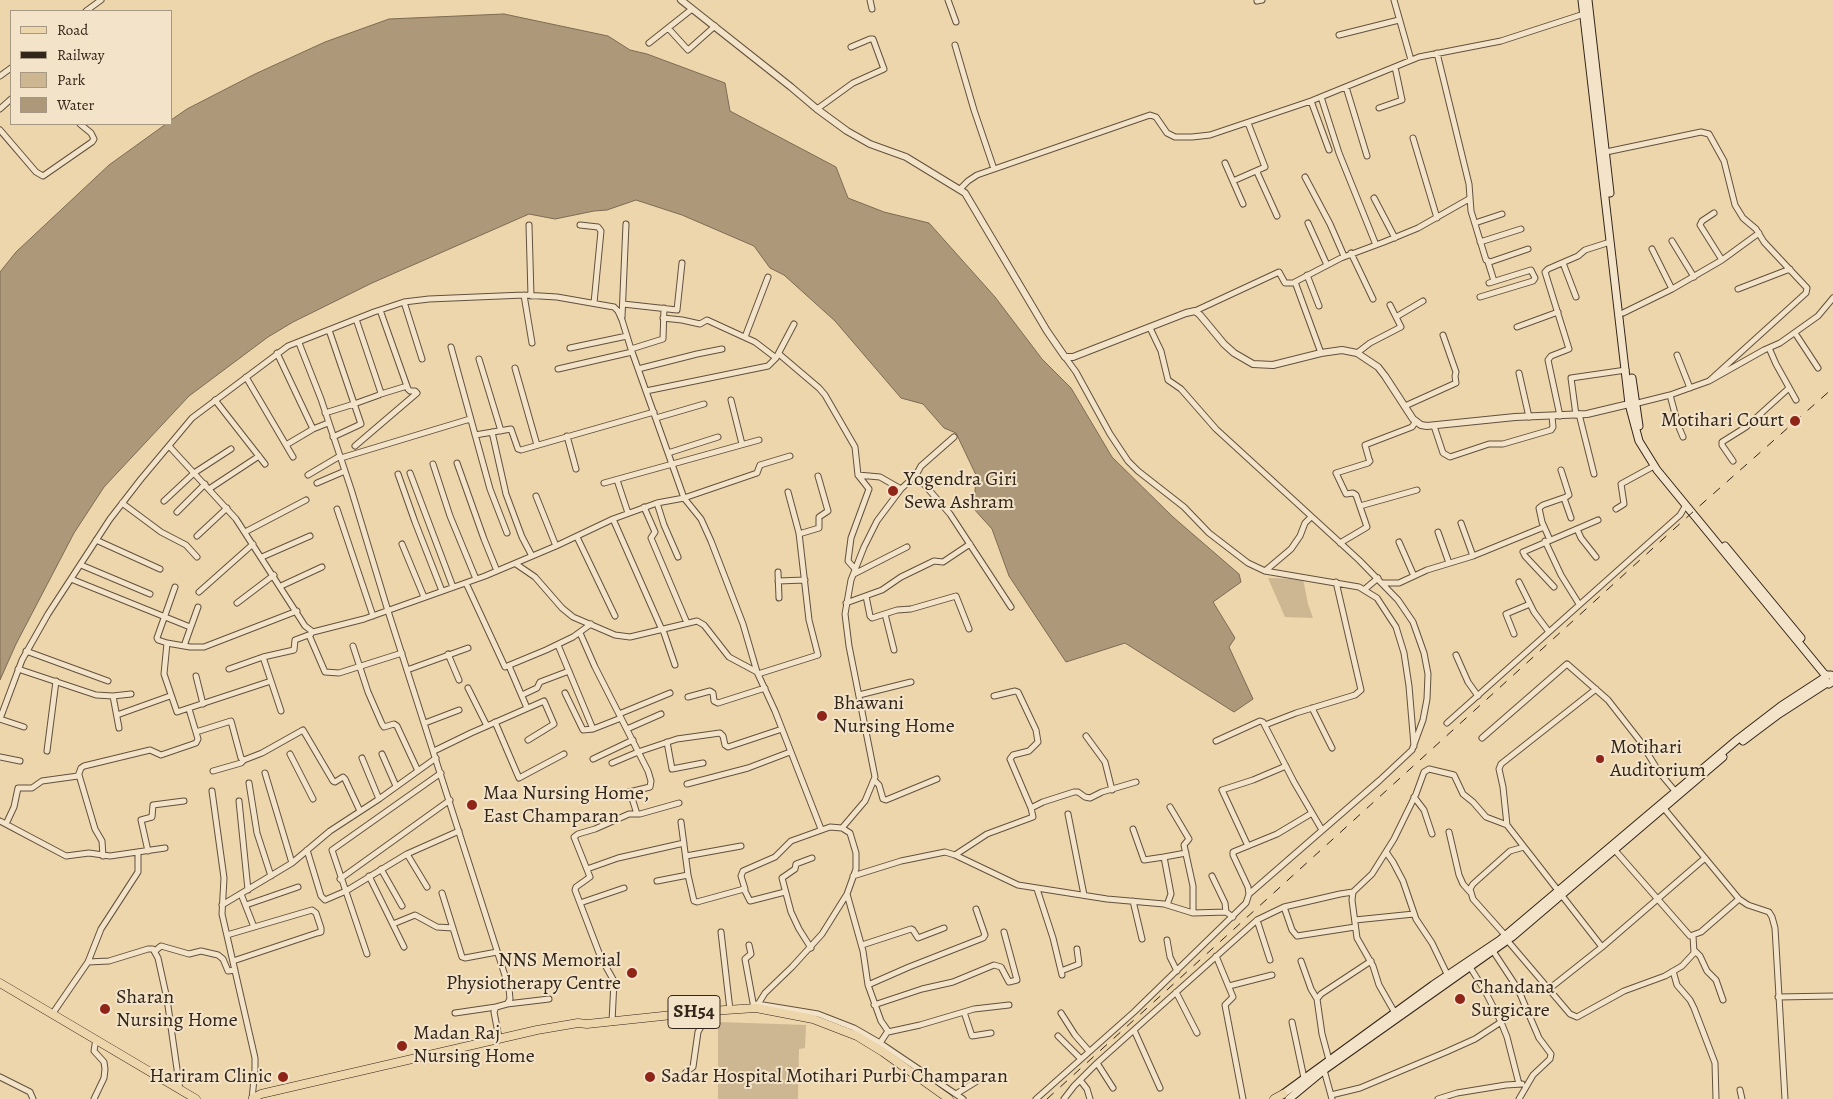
<!DOCTYPE html>
<style>
body{margin:0}
#map{position:relative;width:1833px;height:1099px;overflow:hidden;background:#edd5ac;font-family:Alegreya,serif}
canvas{display:block}
.legend{position:absolute;left:10px;top:10px;width:162px;height:115px;box-sizing:border-box;background:#f3e4c9;border:1px solid #a69883;margin:0;padding:6px 9px;list-style:none;font-size:15px;color:#322519}
.legend li{display:flex;align-items:center;gap:10px;height:25px}
.legend b{width:25px;border:1px solid #a69883}
</style>
<div id="map">
<canvas width="1833" height="1099"></canvas>
<ul class="legend">
<li><b style="height:6px;background:#edd5ac"></b>Road</li>
<li><b style="height:6px;background:#322519"></b>Railway</li>
<li><b style="height:14px;background:#cdb793"></b>Park</li>
<li><b style="height:14px;background:#ad997a"></b>Water</li>
</ul>
</div>
<script>
const ctx = document.querySelector('canvas').getContext('2d');
ctx.lineJoin = 'round';
function fill(path, color) {
  ctx.fillStyle = color;
  ctx.fill(path, 'evenodd');
}
function shape(rows) {
  const path = new Path2D();
  for (const r of rows) {
    path.moveTo(r[0], r[1]);
    for (let i = 2; i < r.length; i += 2) path.lineTo(r[i], r[i + 1]);
  }
  return path;
}
function strokePath(path, color, width, dash) {
  ctx.strokeStyle = color;
  ctx.lineWidth = width;
  ctx.lineCap = dash ? 'butt' : 'round';
  ctx.setLineDash(dash || []);
  ctx.stroke(path);
}
function write(font, color, halo, rows, align = 'center') {
  ctx.font = font + ' Alegreya,serif';
  ctx.lineWidth = 4;
  ctx.setLineDash([]);
  ctx.textBaseline = 'middle';
  ctx.strokeStyle = halo;
  ctx.fillStyle = color;
  for (const [text, x, y, turn = 0] of rows) {
    ctx.save();
    ctx.translate(x, y);
    ctx.rotate((+turn || 0) * Math.PI / 180);
    ctx.textAlign = isNaN(turn) ? turn : align;
    if (halo) ctx.strokeText(text, 0, 0);
    ctx.fillText(text, 0, 0);
    ctx.restore();
  }
}
const green = shape([
 [1268,578,1303,579,1308,604,1313,618,1285,617],
 [718,1022,806,1025,805,1048,799,1049,798,1099,718,1099]
]);
const water = shape([
 [504,14,608,36,630,50,647,54,725,83,730,111,836,167,848,198,884,212,929,223,995,297,1042,359,1071,388,1112,457,1173,517,1239,574,1241,582,1213,602,1235,638,1229,647,1253,699,1234,712,1125,643,1066,662,1009,576,992,529,974,509,976,475,956,433,944,428,923,404,901,398,835,321,784,275,770,268,754,246,682,215,636,200,607,210,594,211,555,219,529,214,372,283,293,322,268,337,189,396,104,487,74,533,16,644,0,680,0,272,16,252,109,165,166,124,171,124,171,120,187,109,255,74,325,42,389,19,504,14]
]);
const minor = shape([
 [870,0,872,9],
 [948,0,956,22],
 [1394,0,1411,60],
 [1257,1,1262,0],
 [86,11,101,0],
 [668,28,688,50,715,26],
 [1339,35,1399,20],
 [649,43,692,9],
 [955,45,974,110,994,169],
 [1437,53,1469,184,1471,211,1486,260,1490,262,1528,249],
 [0,76,11,68],
 [1346,87,1367,156],
 [1321,97,1339,153,1376,245],
 [1311,101,1329,150],
 [1379,108,1402,100,1395,67],
 [0,109,11,99],
 [817,109,853,83,884,69,873,39,870,39,851,47],
 [0,130,36,172,43,176,92,142,94,139,91,133,80,124],
 [1413,138,1437,218],
 [1606,152,1701,132,1709,134,1724,161,1735,205,1743,218,1756,229,1764,242,1807,288,1806,293,1709,381],
 [1225,163,1243,204],
 [1257,172,1277,216],
 [1305,177,1330,224,1344,256],
 [1233,181,1265,167,1248,123],
 [960,189,968,181,977,175,1150,115,1156,117,1167,133,1175,137,1192,137,1210,135,1311,101,1419,57,1501,41,1584,14],
 [1374,198,1395,238],
 [1714,213,1702,221,1700,225,1722,260],
 [1308,223,1327,265],
 [1475,223,1502,214],
 [529,225,531,296],
 [580,225,598,227,601,231,594,303],
 [1672,241,1694,277],
 [1480,242,1521,229],
 [1652,249,1672,289],
 [1351,253,1373,299],
 [1488,262,1494,281],
 [1563,263,1576,297],
 [1307,275,1319,306],
 [1738,289,1790,269],
 [524,295,532,343],
 [1480,297,1533,281,1535,278,1531,270,1489,283],
 [404,302,422,359],
 [623,304,677,310,682,263],
 [1195,311,1279,272,1285,283,1295,283],
 [1623,313,1672,289,1722,260,1759,233],
 [622,317,626,224],
 [1396,317,1423,301],
 [663,318,682,320,700,324,707,320,755,342,776,358],
 [1517,327,1558,312],
 [1150,328,1161,351,1168,380,1181,389,1216,429,1359,560,1398,600,1413,622,1424,653,1428,674,1427,699,1423,720,1412,750,1380,780,1249,894],
 [329,330,361,424,333,437],
 [1795,333,1818,368],
 [745,337,768,277],
 [299,343,321,399,351,489,388,611,509,988,510,999,507,1004,496,1007,494,1012,499,1038],
 [451,347,490,489,507,533],
 [570,348,627,336],
 [1769,348,1776,364,1796,400],
 [631,349,663,339,664,308],
 [277,353,313,429],
 [1321,353,1295,282,1341,258,1384,242,1418,228,1469,199],
 [1357,353,1370,343,1401,327,1390,305],
 [779,354,819,388,825,395,855,447,858,475,869,489,851,538,848,561,856,570],
 [1677,355,1690,388],
 [1065,357,1076,372,1110,434,1128,461,1138,471,1184,507,1209,533,1248,563,1265,571,1359,587,1377,598,1396,627,1404,653,1409,686,1414,746],
 [479,359,501,431],
 [515,368,537,445],
 [558,369,632,352],
 [638,369,697,354,722,349],
 [1519,373,1529,417],
 [246,377,293,457],
 [646,391,768,366,776,358,794,324],
 [381,394,407,386],
 [1670,395,1678,425,1683,437],
 [215,400,265,464],
 [731,400,742,444],
 [1634,404,1670,395,1709,381,1764,350,1780,343,1818,316,1833,298],
 [1405,406,1456,383,1455,376,1456,372,1443,335],
 [325,413,354,404,379,395,381,393,356,319],
 [1579,414,1594,474],
 [1576,415,1571,378,1626,370],
 [1560,416,1548,360,1551,356,1569,349,1545,272,1548,269,1578,256,1585,250,1610,242],
 [656,418,704,404],
 [1434,426,1443,453,1450,457,1489,444,1503,444,1551,430,1553,427,1552,416],
 [492,432,506,494,522,537,532,556],
 [475,435,511,429,518,449,521,450,654,412],
 [567,436,576,469],
 [286,445,313,429,328,423],
 [169,446,236,519,305,626,313,632,364,619,485,576,556,546,613,519,657,503,684,498,701,519,711,541,743,624,757,672,775,711,821,829],
 [355,446,417,393,415,391,410,391,408,389,380,310],
 [668,453,718,437],
 [341,458,470,419],
 [1733,461,1722,445,1722,442,1746,427,1789,388],
 [457,463,484,539,497,571],
 [433,464,450,516,476,579],
 [410,473,453,587],
 [398,474,415,522,442,591],
 [308,475,340,456],
 [858,475,880,477,901,489],
 [916,475,950,514,1011,607],
 [617,480,628,513],
 [317,483,345,471],
 [604,483,759,440],
 [209,489,259,456],
 [536,496,556,546],
 [1564,498,1571,518],
 [164,501,194,473,231,449],
 [122,503,161,532,186,545,197,557],
 [657,503,664,525,678,557],
 [1360,506,1417,490],
 [644,507,655,532,651,538,687,623],
 [337,509,373,616],
 [1616,509,1624,504,1621,484,1654,466],
 [177,512,205,484],
 [613,519,662,630],
 [1461,523,1473,556],
 [1577,529,1581,538,1596,557],
 [245,532,306,500],
 [1438,532,1449,563],
 [799,534,819,528,819,517,828,511,818,476],
 [197,536,227,508],
 [577,537,615,616],
 [96,540,160,569],
 [1550,540,1542,522,1539,508,1543,505,1566,497,1569,495,1561,470],
 [1545,541,1561,575,1579,604],
 [1399,542,1414,576],
 [1340,543,1367,527,1356,495,1353,493,1346,494,1336,473,1368,463,1370,461,1369,459,1365,445,1412,427,1416,421],
 [402,544,424,597],
 [262,557,310,536],
 [516,564,535,577,562,608,573,617,615,635,630,637,697,621,704,625,729,657,757,672],
 [81,565,150,594],
 [1265,571,1291,549,1300,536,1305,523,1311,517],
 [778,572,779,598],
 [854,574,907,547],
 [71,579,190,627],
 [778,581,805,580],
 [1519,582,1534,612,1549,632],
 [466,583,505,667,546,650,573,637,591,624],
 [1383,583,1399,583,1427,570,1473,556,1544,527],
 [281,586,322,567],
 [175,587,157,638,158,640,167,643,190,647,204,647,297,611],
 [1554,587,1525,556,1523,552,1598,520],
 [1365,589,1378,578],
 [199,592,253,544],
 [866,596,870,616,872,618,897,610,911,609,956,596,969,629],
 [237,603,274,575],
 [846,603,882,590,901,577,934,561,943,562,970,544],
 [885,614,894,650],
 [663,630,675,665],
 [580,633,595,667,648,771,651,781,650,787,625,793],
 [1514,634,1506,614,1530,604],
 [309,635,325,672,339,673,402,653],
 [167,643,164,674,177,712,271,681],
 [558,645,593,729],
 [184,646,198,607],
 [353,646,368,692,382,724,384,727,394,724,397,726,418,771],
 [26,651,108,681],
 [448,654,459,680],
 [1456,655,1468,682,1478,696],
 [263,657,281,711],
 [509,666,527,708],
 [18,669,96,695,113,696,131,694],
 [229,669,263,657,294,650,295,640,311,634],
 [407,670,468,648],
 [758,674,818,655,809,620,799,533,788,492],
 [196,676,203,704],
 [468,688,487,726],
 [1596,689,1501,764,1499,769,1503,787,1507,825,1602,947],
 [565,693,583,730,593,729,621,718],
 [522,695,537,688,540,682,569,671],
 [859,695,911,682],
 [113,696,119,728],
 [688,697,710,691,713,693,714,701,718,703,765,688],
 [1312,708,1332,748],
 [619,714,670,693],
 [117,715,170,696],
 [0,719,22,660,48,614,110,519,141,479,192,418,288,346,374,312,404,302,429,299,524,295,557,297,614,307,618,311,622,320,631,349,684,498,757,473,760,465,790,456],
 [0,719,24,727],
 [495,722,519,778,564,754],
 [425,723,459,710],
 [1447,723,1680,515,1686,505],
 [1265,725,1296,713,1355,695,1361,690,1336,582],
 [627,729,661,714],
 [196,732,231,721,241,758,244,760,262,753,303,730,333,781,335,782,343,777,345,779,360,811],
 [1086,736,1105,762,1112,790],
 [1482,738,1567,664,1608,700,1640,741,1659,772,1675,791],
 [1216,741,1260,721,1263,722,1294,782,1322,830],
 [667,742,672,769,703,763],
 [47,751,56,681],
 [434,751,471,733,544,701,554,724,528,740],
 [290,754,313,799],
 [382,754,396,786],
 [0,757,20,761],
 [362,758,379,799],
 [593,759,633,740],
 [612,763,638,752,677,739,720,733,723,736,725,745,728,747,782,729],
 [213,771,241,763,244,760],
 [265,773,292,863],
 [79,775,95,829,102,841,103,856],
 [875,781,879,785,883,799,886,800,937,779],
 [249,783,257,833,271,876],
 [687,784,748,768,790,752],
 [212,791,224,878,222,914,255,1058,255,1069,252,1099],
 [630,792,637,814],
 [1414,797,1424,810,1432,834],
 [239,801,248,890],
 [1662,806,1739,899,1748,905,1769,912,1772,917,1775,928,1785,1099],
 [1170,807,1189,839,1184,845,1193,886,1193,913],
 [1031,808,1043,802,1074,792,1078,792,1085,797,1090,798,1102,792,1136,782],
 [1068,814,1084,895],
 [0,821,66,856,89,853,110,856,165,848],
 [681,822,688,875,694,901,697,902,744,889,750,901,785,892],
 [6,824,14,807,18,788,32,788,42,781,78,776,81,768,84,766,150,750,161,755,196,743,198,739,189,709],
 [842,828,865,801,875,777,849,646,845,614,851,580,864,547,877,521,901,489,916,475,921,466,954,437],
 [1133,829,1144,860,1164,857],
 [1449,832,1459,875,1463,884,1470,892],
 [1248,846,1222,790,1253,780,1286,766],
 [1613,848,1690,936,1701,932,1739,899],
 [307,850,321,896,325,900,346,891,407,854,459,831],
 [148,851,141,820,152,817,153,805,184,801],
 [1386,852,1393,862,1403,881,1416,919,1432,943,1448,976],
 [407,854,427,887],
 [955,855,987,834,1033,817,1031,808,1010,759,1013,755,1029,751,1038,742,1036,730,1018,692,1015,691,994,696],
 [686,856,741,846],
 [381,869,402,906],
 [587,869,618,858,684,843],
 [369,876,404,947],
 [853,876,901,861,945,852,955,855,1018,885,1107,899,1164,904,1193,913,1226,912,1233,917],
 [1212,876,1225,903,1226,912],
 [340,879,450,800],
 [657,881,688,875],
 [745,889,741,876,743,871,775,857,791,841,830,827,842,828,850,833,856,853,856,869,847,894,863,951,868,985,881,1021,888,1031,880,1043],
 [1037,889,1053,938,1062,975],
 [442,893,462,957,465,958,497,952],
 [241,894,254,927],
 [1133,901,1142,939],
 [580,903,624,888],
 [222,905,292,863,330,831,379,799,436,758],
 [246,905,298,887],
 [1167,905,1171,894,1164,857,1186,853],
 [1284,907,1292,930,1297,936,1355,927],
 [1257,920,1270,960],
 [1355,920,1414,914],
 [393,924,415,915,437,927,453,928],
 [721,932,730,1010],
 [227,935,312,910,316,913,321,928,321,932,317,933,233,961],
 [1505,935,1473,899,1470,889,1473,884,1510,851,1524,847],
 [1167,940,1170,957,1177,971],
 [1507,940,1570,1014,1577,1017,1624,991,1665,976,1682,966,1694,953,1693,936],
 [749,945,751,954,745,959,754,1008],
 [862,945,911,929,913,930,918,938,944,928],
 [811,948,799,929,791,912,782,878,795,869,796,864,812,858],
 [155,951,161,946,189,954,201,951,218,955,223,959,228,971,235,970],
 [1493,951,1518,989,1539,1038,1551,1054,1550,1059,1533,1075,1519,1099],
 [1695,951,1700,956,1707,971,1716,980,1723,1000],
 [367,954,332,850,441,773],
 [1216,956,1233,997,1225,1005,1243,1099],
 [1301,961,1311,989,1317,999],
 [88,962,101,929,138,872,138,852],
 [1470,967,1485,991,1501,1022,1507,1037,1519,1084],
 [1061,971,1079,964,1077,949],
 [1673,971,1677,985,1690,1000,1694,1008,1715,1063,1716,1099],
 [868,985,909,967,983,938,985,935,976,909],
 [1229,986,1272,975],
 [1549,989,1602,947,1705,858],
 [1176,992,1197,1033],
 [1778,997,1833,996],
 [507,1004,549,999],
 [757,1004,818,1014,854,1028,880,1043,963,1099],
 [874,1005,922,989,953,982,994,965,1001,967,1009,982,1017,980,1004,932],
 [757,1006,765,993,792,967,822,934,847,894],
 [964,1012,972,1036,991,1033],
 [53,1013,88,962,109,961,148,949,153,949,158,958,167,999,180,1090],
 [455,1013,496,1007],
 [1061,1013,1075,1035,1089,1051],
 [1395,1013,1379,985,1373,966,1357,938,1352,900,1353,892,1372,874,1394,839,1416,794,1424,772,1429,769,1454,775,1463,794,1473,802,1486,817,1507,825],
 [612,1022,614,981,601,958,575,890,576,887,590,877,574,837,578,834,595,829,629,814,640,814,679,803],
 [1292,1022,1304,1078],
 [1134,1030,1160,1088],
 [888,1032,920,1025,974,1009,1009,1005],
 [1058,1036,1081,1059],
 [1329,1060,1322,1034,1317,999,1321,994,1371,961],
 [1097,1063,1113,1088],
 [1324,1070,1332,1099],
 [686,1072,693,1067,698,1032,710,1011],
 [0,1077,30,1092,33,1099],
 [1080,1080,1087,1089,1090,1099],
 [1740,1090,1742,1099],
 [956,1094,977,1081,990,1077],
 [1331,1095,1360,1088,1446,1052,1475,1039,1501,1022],
 [94,1099,104,1078,105,1069,104,1062,94,1051,96,1039],
 [1036,1099,1134,1012,1246,903,1249,894,1248,887,1233,855,1233,852,1277,834,1312,813],
 [1064,1099,1074,1086,1097,1063,1257,920,1284,907,1340,894,1353,892],
 [1438,1099,1457,1093,1506,1085,1522,1084]
]);
const tertiary = shape([
 [681,0,791,87,817,109,847,131,870,144,906,157,965,193,1047,331,1065,357,1073,357,1186,313,1195,311,1200,315,1224,344,1234,353,1253,364,1273,365,1321,353,1342,350,1357,353,1378,367,1385,376,1413,419,1421,425,1427,426,1515,417,1587,414,1629,404]
]);
const secondary = shape([
 [1582,0,1629,404,1639,441,1657,470,1826,676],
 [1588,0,1610,193],
 [1632,378,1639,426],
 [1725,546,1801,638],
 [1833,677,1831,675,1827,675,1824,679,1829,684,1833,681],
 [1743,741,1779,714,1827,683],
 [1283,1094,1433,985,1500,940,1738,739,1781,706,1824,678],
 [1289,1099,1324,1070,1512,937,1723,757]
]);
const primary = shape([
 [0,983,196,1099],
 [253,1098,261,1094,537,1030,578,1023,587,1024,710,1011,756,1008,813,1019,857,1036,883,1052,949,1099],
 [1274,1099,1283,1094]
]);
const rail = shape([
 [1047,1099,1695,510,1833,388]
]);
const markers = [
 [1795,421,6,"#8f2418"],
 [893,491,6,"#8f2418"],
 [822,716,6,"#8f2418"],
 [1600,759,5,"#8f2418"],
 [472,805,6,"#8f2418"],
 [632,973,6,"#8f2418"],
 [1460,999,6,"#8f2418"],
 [105,1009,6,"#8f2418"],
 [402,1046,6,"#8f2418"],
 [283,1077,6,"#8f2418"],
 [650,1077,6,"#8f2418"]
];
const shields = [
 [694,1012,52]
];
const shieldNames = [
 ["SH54",694,1012]
];
const poiNames = [
 ["Motihari Court",1784,421,"right"],
 ["Yogendra Giri",904,480],
 ["Sewa Ashram",904,503],
 ["Bhawani",833,704],
 ["Nursing Home",833,727],
 ["Motihari",1610,748],
 ["Auditorium",1610,771],
 ["Maa Nursing Home,",483,794],
 ["East Champaran",483,817],
 ["NNS Memorial",621,961,"right"],
 ["Physiotherapy Centre",621,984,"right"],
 ["Chandana",1471,988],
 ["Surgicare",1471,1011],
 ["Sharan",116,998],
 ["Nursing Home",116,1021],
 ["Madan Raj",413,1034],
 ["Nursing Home",413,1057],
 ["Hariram Clinic",272,1077,"right"],
 ["Sadar Hospital Motihari Purbi Champaran",661,1077]
];
fill(green, '#cdb793');
fill(water, '#ad997a');
strokePath(water, '#7c6b53', 1);
strokePath(minor, '#61513e', 7);
strokePath(tertiary, '#61513e', 8);
strokePath(secondary, '#322519', 9);
strokePath(primary, '#322519', 9);
strokePath(minor, '#f3e4c9', 5);
strokePath(tertiary, '#f3e4c9', 6);
strokePath(secondary, '#f3e4c9', 7);
strokePath(primary, '#edd5ac', 8);
strokePath(rail, '#322519', 1, [9, 9]);
for (const [x, y, r, color] of markers) {
  const dot = new Path2D();
  dot.arc(x, y, r, 0, 2 * Math.PI);
  ctx.fillStyle = color;
  ctx.fill(dot);
  strokePath(dot, '#f3e4c9', 2);
}
for (const [x, y, w] of shields) {
  const box = new Path2D();
  box.roundRect(x - w / 2, y - 16.5, w, 33, 4);
  ctx.fillStyle = '#f3e4c9';
  ctx.fill(box);
  strokePath(box, '#322519', 1);
}
write('bold 19px', '#322519', null, shieldNames);
write('20px', '#322519', '#f3e4c9', poiNames, 'left');
</script>
